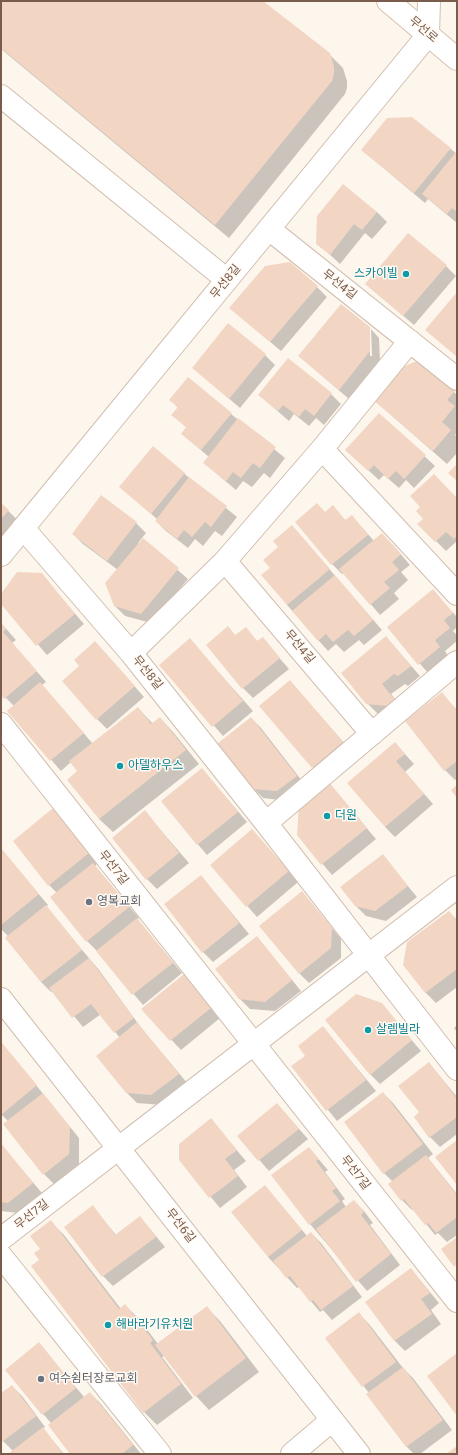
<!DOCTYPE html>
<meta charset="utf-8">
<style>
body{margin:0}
#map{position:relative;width:458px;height:1455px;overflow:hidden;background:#fdf6ec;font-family:Roboto,sans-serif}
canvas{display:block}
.frame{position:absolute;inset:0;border:2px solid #7a5c4d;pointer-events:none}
</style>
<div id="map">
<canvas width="458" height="1455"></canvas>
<div class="frame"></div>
</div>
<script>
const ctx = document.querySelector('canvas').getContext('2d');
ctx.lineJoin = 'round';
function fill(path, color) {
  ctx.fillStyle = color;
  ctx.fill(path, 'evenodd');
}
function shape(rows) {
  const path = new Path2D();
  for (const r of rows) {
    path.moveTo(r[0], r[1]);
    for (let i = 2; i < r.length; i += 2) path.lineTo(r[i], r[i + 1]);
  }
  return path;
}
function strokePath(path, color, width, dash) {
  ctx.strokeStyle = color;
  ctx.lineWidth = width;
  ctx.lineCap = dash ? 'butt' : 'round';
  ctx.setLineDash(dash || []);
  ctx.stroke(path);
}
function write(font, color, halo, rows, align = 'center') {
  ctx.font = font + ' Roboto,"Noto Sans KR",sans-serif';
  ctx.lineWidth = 3;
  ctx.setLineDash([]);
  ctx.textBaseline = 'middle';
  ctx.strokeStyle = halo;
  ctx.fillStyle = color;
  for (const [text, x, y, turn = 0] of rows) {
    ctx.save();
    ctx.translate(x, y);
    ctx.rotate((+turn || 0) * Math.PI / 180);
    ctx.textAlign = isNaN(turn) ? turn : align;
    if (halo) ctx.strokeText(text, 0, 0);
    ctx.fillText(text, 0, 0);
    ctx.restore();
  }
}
const shadow = shape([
 [1,1,262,1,329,54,343,68,347,81,347,88,345,94,229,238,1,49],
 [412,118,457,154,457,223,428,199,425,203,362,150],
 [377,212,387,222,372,239,365,233,340,264,317,243,318,216],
 [446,266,456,276,414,325,366,284],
 [317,287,327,297,281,351,230,308],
 [369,328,370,356,372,356,371,329,379,338,380,361,349,399,299,356],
 [265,355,275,365,240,408,193,368],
 [454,392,457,395,457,433,455,435,457,437,457,453,447,464,374,400],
 [331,394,341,404,324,425,316,418,309,426,294,414,289,421,259,395],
 [171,400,231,414,285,458,270,478,264,473,252,487,243,481,236,490,204,463,209,457,182,434,187,428,173,415,178,408],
 [379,414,435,466,414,488,406,480,399,488,384,475,379,480,357,460],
 [153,448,237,517,222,536,215,531,203,546,195,539,188,548,166,531,156,521,157,519,120,487],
 [457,499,457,541,446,551,419,524],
 [1,504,24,526,1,553],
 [333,507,346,521,352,516,374,541,392,544,410,565,401,572,408,580,394,593,399,599,380,615,344,573,342,574,332,564,296,522,325,513],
 [136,523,146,533,138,543,139,544,143,540,188,579,151,623,125,616,115,606,118,570,83,544,73,534],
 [292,526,382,630,364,645,359,640,344,652,336,644,328,651,287,605,271,568],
 [41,574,84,624,47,655,1,602,1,596],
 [433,591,457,617,457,627,453,631,457,635,457,641,445,651,449,657,429,674,388,628],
 [1,623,16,640,12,643,46,682,42,685,93,744,138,708,153,724,160,718,173,732,199,764,113,832,99,819,79,771,71,762,61,771,8,711,14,706,1,693],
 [228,628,236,636,245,628,258,642,263,639,289,669,253,698,243,688],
 [386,637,420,676,408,686,405,684,391,694,404,710,398,715,377,713,367,703],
 [190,640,253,711,223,736,161,665],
 [105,653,144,697,107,729,97,719,81,667],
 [290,681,353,753,323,778,261,706],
 [442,694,457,710,457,779,455,780,445,770],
 [251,718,261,728,306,786,287,801,263,798,253,788],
 [395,743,414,764,405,772,433,804,395,837,385,827],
 [202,769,247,822,207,855,162,802],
 [328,783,376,839,332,875,298,835],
 [53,810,98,863,95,866,139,918,137,919,182,973,143,1005,97,951,87,941,57,893,49,885],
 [145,812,189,863,157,889,147,879],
 [252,830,298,882,257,917,211,865],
 [1,849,48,905,46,907,99,970,142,1029,188,1084,162,1105,137,1103,126,1092,120,1038,101,1014,83,1027,53,991,51,992,41,982,6,938,8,936,1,929],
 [382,855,417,897,386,921,366,916,356,906],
 [201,876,249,934,213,962,203,952],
 [302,892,341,939,341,958,309,983,299,973],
 [449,912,457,920,457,987,436,1003,426,993,404,964],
 [257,937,301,991,275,1011,250,1009,240,999],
 [184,975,220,1018,181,1050,142,1009],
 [381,1004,421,1051,380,1084,370,1074],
 [457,1025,457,1032,454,1028],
 [323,1027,376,1091,337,1121,293,1067,307,1056],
 [1,1042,79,1138,79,1164,54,1184,44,1174,8,1121,1,1114],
 [429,1063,457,1097,457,1134,440,1147,430,1137,420,1113],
 [383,1093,393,1103,433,1154,428,1158,457,1194,457,1235,447,1242,438,1233,435,1235,414,1209,412,1210,402,1200,390,1184,393,1182,384,1173],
 [277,1104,308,1139,269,1171,238,1136],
 [211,1120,246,1161,234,1170,247,1187,220,1208,180,1160],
 [1,1145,42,1193,18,1213,1,1211],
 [309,1148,328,1170,325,1172,345,1199,342,1201,346,1207,354,1201,364,1211,373,1223,370,1225,400,1265,367,1291,310,1224],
 [265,1186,307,1236,311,1233,321,1243,362,1297,332,1320,323,1310,320,1312,299,1287,297,1288,268,1257],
 [93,1207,116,1235,140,1217,165,1247,113,1286,103,1276],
 [50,1221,64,1235,121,1309,125,1305,139,1319,158,1344,207,1308,220,1321,259,1372,209,1410,196,1396,165,1356,162,1357,193,1398,157,1425,144,1412,40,1260,42,1249],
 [411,1269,439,1303,431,1310,441,1324,405,1351,395,1341,366,1302],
 [359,1314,369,1324,403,1368,413,1378,452,1430,420,1454,414,1454,407,1447,368,1394,369,1393,326,1339],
 [39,1344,85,1398,90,1393,100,1403,141,1454,72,1454,52,1424,43,1414],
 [12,1386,22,1396,45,1427,43,1429,64,1454,9,1454,13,1451,1,1439,1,1394]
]);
const building = shape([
 [1,1,263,1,330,53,334,67,334,74,332,81,215,225,1,48],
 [412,117,451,148,414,193,361,150,387,118],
 [456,152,457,212,452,208,447,214,422,194],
 [343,184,377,212,362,230,354,224,330,255,316,244,317,216],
 [408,233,447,265,403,316,365,284],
 [290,262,318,286,270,342,229,308,265,266],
 [457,292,457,357,425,330],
 [341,304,370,327,370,351,339,390,298,356],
 [228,323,266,354,229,399,192,368],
 [288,358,332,393,314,416,305,409,299,417,283,405,278,411,258,395],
 [414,362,422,363,455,391,447,400,455,406,442,422,451,430,433,451,373,400,401,368],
 [188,377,232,413,201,450,181,434,186,427,171,415,178,407,169,400],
 [379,413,426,455,404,479,396,471,388,479,374,465,368,471,345,450],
 [238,418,276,447,260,468,253,463,241,478,233,472,226,481,203,463],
 [153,446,185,473,151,514,119,487],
 [457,464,457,481,448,473],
 [434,474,457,498,457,536,454,539,446,532,435,542,417,524,423,519,416,511,420,507,410,496],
 [189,477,227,506,211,527,205,522,192,537,184,530,177,539,155,521],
 [101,495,137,522,107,561,72,534],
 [1,503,9,510,1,519],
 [317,503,325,512,333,505,345,520,352,515,368,535,331,565,295,522],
 [292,525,330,569,287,605,261,575,270,568,263,560,278,547,273,541],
 [382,533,401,554,392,562,399,570,384,582,390,588,370,605,339,569],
 [143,538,179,568,141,614,114,606,105,583],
 [17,572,42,573,75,614,36,646,1,604,1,594],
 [335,575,373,620,354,636,348,630,333,642,326,634,318,641,292,611],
 [433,589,453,613,444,620,450,628,435,640,440,647,418,665,387,627],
 [1,623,6,629,3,632,37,671,4,699,1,695],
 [228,626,235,635,246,627,257,641,263,637,280,658,242,689,206,645],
 [386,636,411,666,398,676,394,674,382,684,395,700,387,706,366,704,341,673],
 [190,638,243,701,212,727,159,665],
 [95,641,135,686,96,720,62,681,79,666,74,660],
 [290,680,343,742,312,768,259,706],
 [40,682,84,733,50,761,7,711],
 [442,692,457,711,457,761,444,771,405,721],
 [138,707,151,724,160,717,186,750,99,819,67,780,77,771,69,761],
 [251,717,297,776,277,791,252,789,217,744],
 [395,742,405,754,396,761,424,794,385,827,347,783],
 [202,768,238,812,197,845,161,801],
 [328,781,367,828,321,865,297,835,299,804],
 [457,785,457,798,451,790],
 [53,808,89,853,48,886,13,841],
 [145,810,179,853,146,880,112,838],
 [252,829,289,871,246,907,210,865],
 [1,848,39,894,1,925],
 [383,854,408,886,375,911,355,906,340,887],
 [93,863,129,907,86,942,50,897],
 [201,875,239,923,202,953,164,904],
 [302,891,332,928,331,948,299,974,259,926],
 [46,905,82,950,41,982,5,938],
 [449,911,457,921,457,969,425,993,403,965,407,942],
 [137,918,173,963,132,995,96,951],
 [257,936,292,980,265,1002,239,999,215,969],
 [89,958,134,1018,114,1033,91,1004,72,1018,49,988],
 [184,974,211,1008,170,1041,141,1009],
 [356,994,382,1003,412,1040,370,1075,325,1020],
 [137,1022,179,1074,151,1095,126,1093,96,1056],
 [323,1026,366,1080,326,1111,291,1066,305,1056,298,1046],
 [1,1042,37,1085,1,1115],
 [429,1062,457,1099,457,1117,429,1138,414,1117,419,1112,398,1086],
 [383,1092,423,1144,383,1174,344,1122],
 [43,1093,70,1127,69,1154,43,1175,3,1124],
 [277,1103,299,1129,258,1161,237,1136],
 [211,1118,237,1150,225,1159,238,1176,209,1198,179,1160,179,1144],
 [457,1140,457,1185,435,1157],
 [1,1143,33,1183,8,1203,1,1202],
 [309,1147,319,1159,316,1161,336,1188,332,1191,340,1201,309,1225,271,1175],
 [426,1155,457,1195,457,1217,436,1233,428,1223,425,1225,404,1199,401,1201,388,1184],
 [265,1185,302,1230,268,1257,231,1212],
 [354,1200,364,1212,361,1215,391,1254,356,1282,316,1229],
 [93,1205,115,1235,140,1216,156,1237,102,1277,64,1227],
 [51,1220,119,1309,125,1304,153,1340,150,1343,181,1384,143,1413,31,1266,39,1260,34,1253,40,1249,30,1236],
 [311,1232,353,1286,321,1310,313,1300,310,1302,290,1276,286,1278,273,1261],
 [457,1237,457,1264,454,1267,441,1249],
 [411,1268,430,1293,421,1299,432,1314,394,1341,365,1302],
 [207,1306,246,1358,195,1397,155,1345],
 [359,1312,396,1362,362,1387,325,1338],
 [39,1342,76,1388,42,1415,5,1370],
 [457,1353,457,1416,427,1376],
 [403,1367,443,1420,406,1447,366,1394],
 [12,1385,36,1416,2,1442,1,1393],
 [90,1392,133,1445,122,1454,70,1454,48,1425],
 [43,1427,63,1454,8,1454],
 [457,1446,457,1454,446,1454]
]);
const street = shape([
 [1,96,227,280],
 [269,229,457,379],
 [322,449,457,594],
 [23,528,131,653,266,823,457,1069],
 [1,555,428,35,429,1],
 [225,561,372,734],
 [131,653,225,561,322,449,410,341],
 [1,724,457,1301],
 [266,823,457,662],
 [1,999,359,1454],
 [1,1239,457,887],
 [1,1256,160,1454],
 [292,1454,332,1420]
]);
const secondary = shape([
 [388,1,457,59]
]);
const markers = [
 [406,274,4,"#0f9aa8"],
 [120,766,4,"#0f9aa8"],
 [327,816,4,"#0f9aa8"],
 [89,902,4,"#6b7280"],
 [368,1030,4,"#0f9aa8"],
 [108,1325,4,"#0f9aa8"],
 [41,1379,4,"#6b7280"]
];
const streetNames = [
 ["무선로",423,30,40],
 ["무선8길",226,282,-51],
 ["무선4길",339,285,38],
 ["무선4길",299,647,50],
 ["무선8길",147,673,51],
 ["무선7길",113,868,52],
 ["무선7길",355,1173,52],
 ["무선7길",32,1215,-38],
 ["무선6길",180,1226,52]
];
const cultureNames = [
 ["스카이빌",398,274,"right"],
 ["아델하우스",128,766],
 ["더원",335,816],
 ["살렘빌라",376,1030],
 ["해바라기유치원",116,1325]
];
const worshipNames = [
 ["영복교회",97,902],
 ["여수쉼터장로교회",49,1379]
];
fill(shadow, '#0003');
fill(building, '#f3d5c3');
strokePath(street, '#d1beb0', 24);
strokePath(secondary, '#d6c0b0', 24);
strokePath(street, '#fff', 22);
strokePath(secondary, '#fff', 22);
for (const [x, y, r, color] of markers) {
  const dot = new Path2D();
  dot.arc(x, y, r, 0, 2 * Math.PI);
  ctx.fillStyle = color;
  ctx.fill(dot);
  strokePath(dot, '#fffaf3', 1.5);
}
write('12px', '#7a5c4d', '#fffaf3', streetNames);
write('12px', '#0d838f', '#fffaf3', cultureNames, 'left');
write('12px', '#5b616d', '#fffaf3', worshipNames, 'left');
</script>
